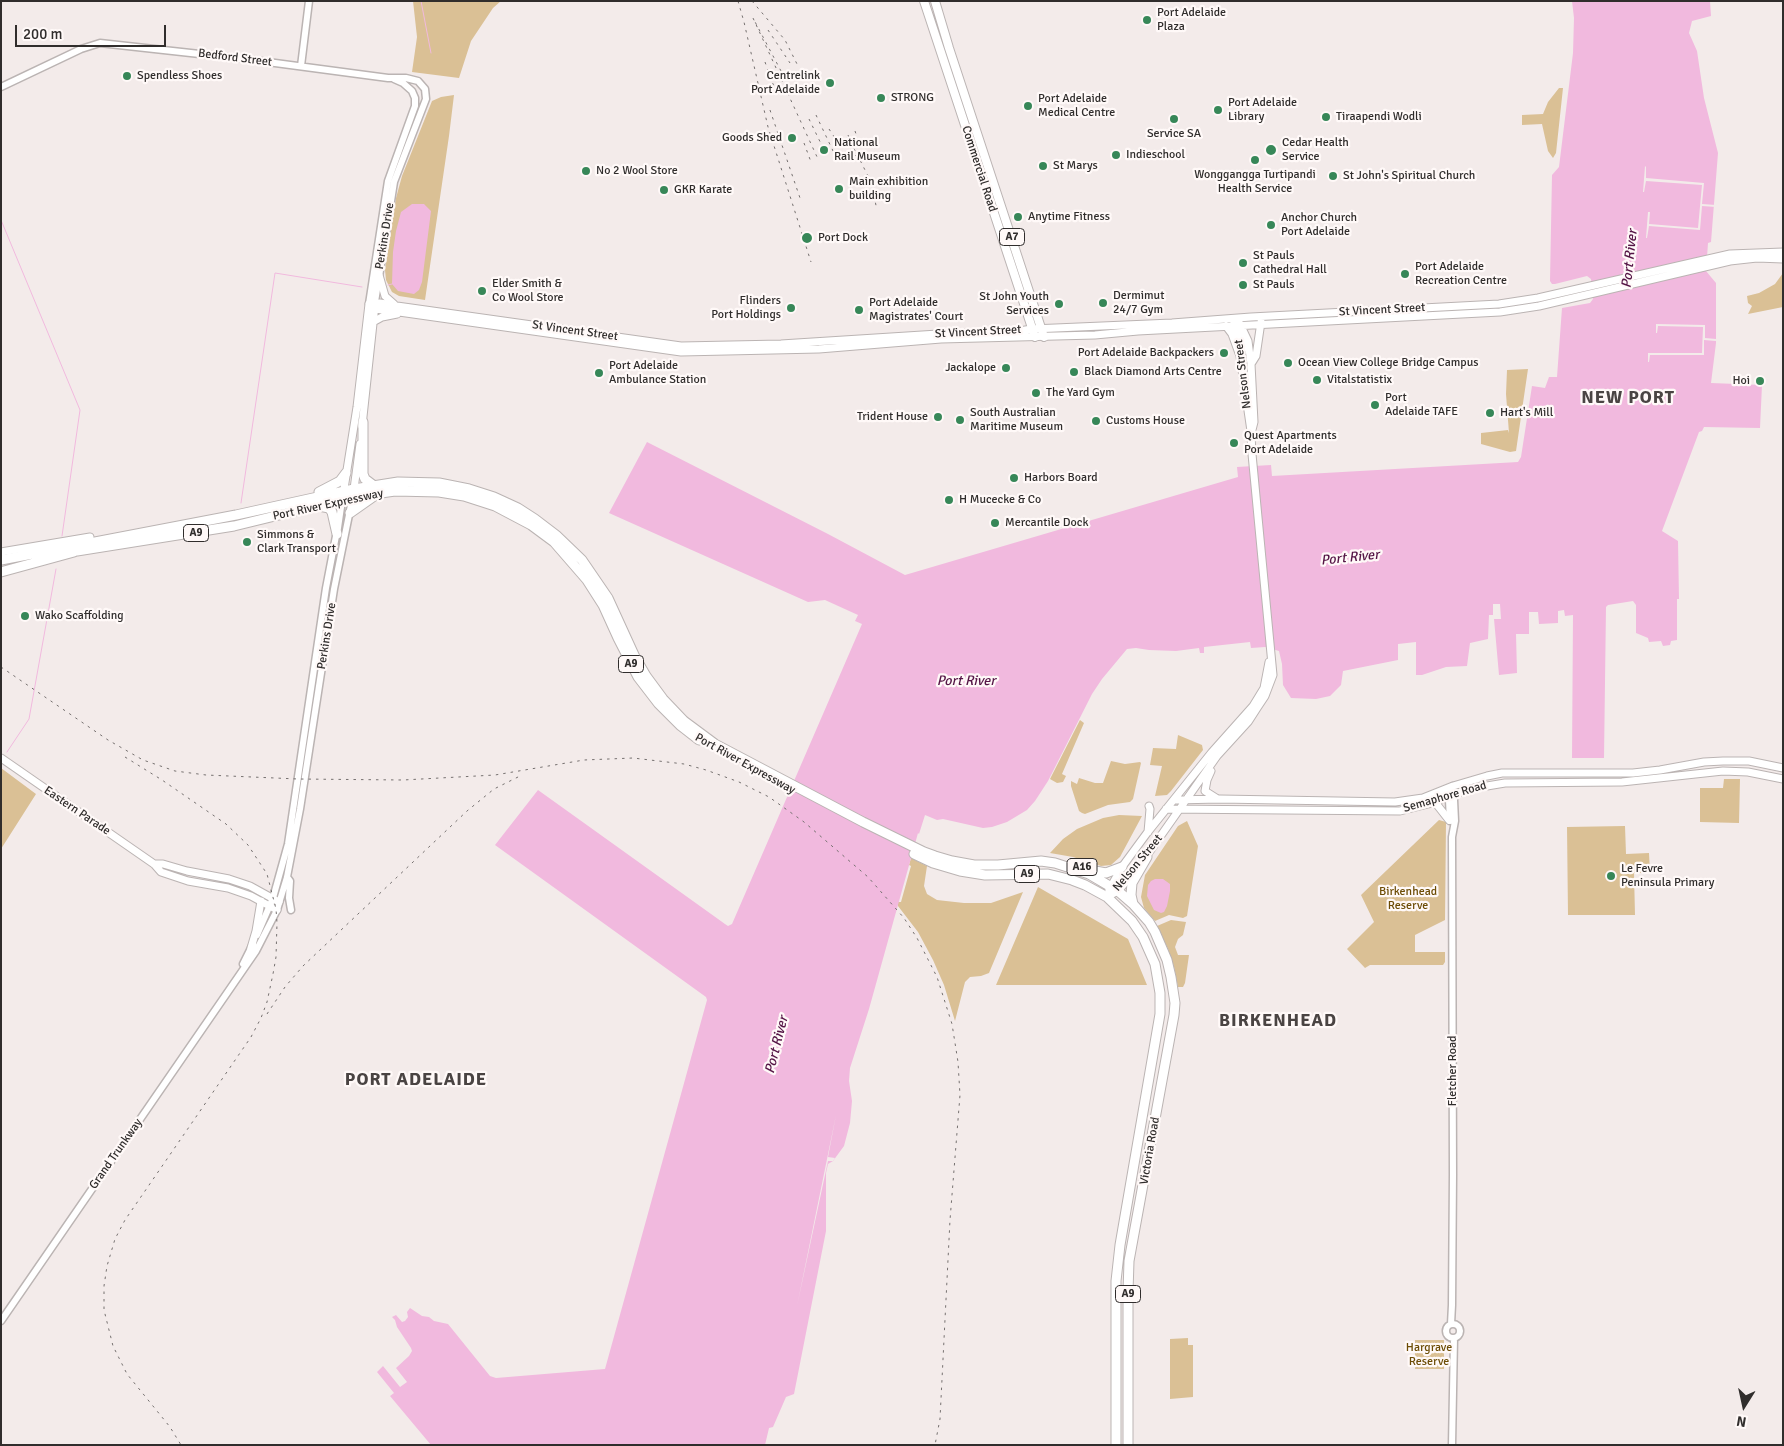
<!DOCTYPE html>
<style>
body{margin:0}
#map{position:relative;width:1784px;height:1446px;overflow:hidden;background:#f3ebea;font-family:Signika,sans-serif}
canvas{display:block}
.frame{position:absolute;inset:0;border:2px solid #302d2c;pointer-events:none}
.north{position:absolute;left:1719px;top:1381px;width:50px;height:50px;-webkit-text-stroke:4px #fff9f8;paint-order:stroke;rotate:190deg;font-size:14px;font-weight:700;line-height:20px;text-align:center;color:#302d2c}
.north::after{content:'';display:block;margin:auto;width:18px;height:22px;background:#302d2c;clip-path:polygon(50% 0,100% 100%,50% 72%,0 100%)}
.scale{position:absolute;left:15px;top:25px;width:151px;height:22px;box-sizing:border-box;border:2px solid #302d2c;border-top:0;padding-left:6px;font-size:15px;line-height:18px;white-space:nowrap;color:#302d2c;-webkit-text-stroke:4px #fff9f8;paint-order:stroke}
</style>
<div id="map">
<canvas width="1784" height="1446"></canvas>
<div class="frame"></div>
<div class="north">N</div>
<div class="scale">200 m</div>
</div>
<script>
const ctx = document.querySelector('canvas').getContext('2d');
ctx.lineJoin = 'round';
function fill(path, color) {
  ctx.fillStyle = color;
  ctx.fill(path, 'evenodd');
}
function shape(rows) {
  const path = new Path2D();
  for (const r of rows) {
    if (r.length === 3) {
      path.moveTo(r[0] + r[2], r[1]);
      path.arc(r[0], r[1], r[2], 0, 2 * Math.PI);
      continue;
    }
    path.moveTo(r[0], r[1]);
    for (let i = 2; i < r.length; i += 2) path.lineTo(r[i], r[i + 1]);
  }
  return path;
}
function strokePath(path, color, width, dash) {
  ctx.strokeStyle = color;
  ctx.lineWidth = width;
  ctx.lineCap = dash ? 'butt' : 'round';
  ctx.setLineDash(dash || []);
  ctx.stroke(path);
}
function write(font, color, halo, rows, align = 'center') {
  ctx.font = font + ' Signika,sans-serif';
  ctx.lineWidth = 4.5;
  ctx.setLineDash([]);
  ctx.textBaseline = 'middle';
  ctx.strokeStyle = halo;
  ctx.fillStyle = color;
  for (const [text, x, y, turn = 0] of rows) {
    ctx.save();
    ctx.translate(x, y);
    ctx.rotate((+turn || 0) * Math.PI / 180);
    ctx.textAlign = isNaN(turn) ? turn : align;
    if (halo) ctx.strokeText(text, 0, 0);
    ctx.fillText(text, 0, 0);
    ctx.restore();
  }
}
const green = shape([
 [413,1,501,1,493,8,471,41,459,78,412,72,417,37],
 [1559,88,1563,88,1556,153,1553,158,1548,151,1542,124,1522,125,1522,115,1543,114,1548,102],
 [454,95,449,136,425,300,399,296,392,292,386,280,385,270,396,198,402,176,432,101,441,97],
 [1783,273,1783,307,1748,314,1752,306,1748,303,1747,296,1759,293,1775,284],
 [1528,369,1516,451,1510,452,1481,444,1481,433,1508,430,1509,433,1506,394,1507,370],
 [1080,720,1084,723,1062,774,1066,776,1063,782,1057,783,1050,779],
 [1178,735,1202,745,1203,750,1171,791,1167,795,1155,796,1162,766,1150,765,1153,748,1176,749],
 [1111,761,1125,764,1140,762,1141,763,1133,799,1130,802,1108,805,1085,814,1082,813,1079,811,1071,786,1071,781,1077,784,1079,778,1095,783,1103,783],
 [1,768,36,794,1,849],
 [1724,779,1740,779,1739,823,1700,822,1700,788,1723,788],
 [1119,815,1142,816,1120,857,1111,865,1101,866,1073,857,1050,853,1063,839,1077,829,1103,818],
 [1439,820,1446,822,1445,920,1415,935,1415,952,1445,952,1445,962,1443,965,1370,965,1365,968,1347,949,1374,922,1361,895],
 [1187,821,1198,846,1187,916,1183,918,1169,915,1155,921,1144,908,1141,897,1145,875,1178,826],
 [1625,826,1626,854,1649,853,1650,873,1634,873,1635,915,1568,915,1567,827],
 [911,858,927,866,924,886,927,894,937,900,964,903,991,903,1023,892,989,973,981,976,970,977,965,982,955,1021,944,985,933,960,918,932,898,906,898,902,901,902,911,866,909,865],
 [1038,887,1128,939,1147,985,996,985],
 [1171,920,1186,922,1183,935,1178,939,1175,947,1178,955,1189,955,1185,983,1183,987,1178,987,1174,967,1168,949,1157,926],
 [1188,1338,1188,1345,1193,1345,1193,1397,1170,1399,1170,1339],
 [1415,1340,1444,1340,1444,1369,1415,1369]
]);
const water = shape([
 [1572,1,1710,1,1711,16,1692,21,1689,33,1697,51,1704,98,1718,153,1711,242,1708,243,1706,271,1716,283,1716,343,1711,383,1762,385,1760,428,1704,427,1702,431,1699,432,1662,531,1678,541,1679,599,1677,599,1677,640,1671,641,1670,645,1663,646,1661,641,1649,642,1648,638,1636,633,1636,605,1633,601,1608,605,1606,607,1604,758,1572,758,1573,615,1565,616,1564,610,1558,611,1558,623,1539,624,1538,612,1529,612,1529,634,1516,634,1517,673,1499,675,1494,619,1501,619,1500,604,1493,604,1493,615,1489,615,1488,639,1470,643,1467,666,1446,667,1422,675,1416,675,1416,642,1398,644,1398,660,1343,671,1341,685,1330,696,1316,699,1291,698,1283,685,1282,664,1279,651,1265,647,1251,648,1250,642,1204,647,1204,653,1200,653,1199,648,1176,651,1149,650,1136,648,1127,649,1102,679,1092,694,1048,781,1035,801,1027,810,1007,822,992,827,983,828,943,819,937,820,925,815,919,834,918,833,869,1009,850,1068,849,1081,852,1101,850,1123,844,1146,833,1161,828,1164,826,1173,826,1231,794,1394,786,1397,773,1427,769,1428,765,1445,431,1445,390,1396,394,1393,377,1372,383,1366,400,1387,407,1382,396,1368,409,1356,412,1351,411,1348,397,1327,395,1320,392,1317,396,1315,402,1322,405,1321,408,1317,407,1312,410,1308,422,1316,429,1317,434,1321,448,1324,490,1376,496,1378,605,1369,707,1000,706,997,495,845,538,790,725,924,728,926,732,924,862,624,855,621,858,615,825,600,808,602,609,513,647,442,828,534,905,575,1238,477,1237,467,1271,465,1272,476,1518,462,1521,457,1532,386,1545,388,1549,377,1557,377,1562,308,1590,303,1593,299,1591,279,1587,276,1555,284,1552,284,1550,281,1552,175,1559,167,1573,53,1574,18],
 [412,204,424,204,431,211,422,282,419,290,414,294,398,291,392,284,393,252,396,231,401,212],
 [1155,879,1163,879,1170,884,1170,891,1167,906,1164,912,1161,913,1154,910,1147,896,1148,885,1151,881]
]);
const pier = shape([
 [1645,166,1646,167,1646,178,1704,183,1702,204,1716,205,1716,207,1702,206,1700,230,1649,226,1647,238,1646,238,1648,212,1650,212,1649,224,1698,228,1702,185,1646,181,1644,192,1643,192],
 [1656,324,1705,325,1705,338,1716,339,1716,341,1704,340,1704,355,1650,355,1649,362,1648,362,1648,353,1702,353,1703,327,1658,326,1657,333,1656,333],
 [836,1115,828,1157,835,1158,833,1161,828,1161,797,1306]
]);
const stream = shape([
 [421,1,431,53],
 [1,220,80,410,62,536],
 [388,285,392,284],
 [241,503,275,273,362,287],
 [7,752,29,719,56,569]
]);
const tertiary = shape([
 [301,66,309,1],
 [1,87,81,49,100,43,245,59,388,78,406,78,418,81,425,89,426,99,394,182,375,302],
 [369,304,388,181,415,106,415,98,412,91,403,83,394,79],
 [338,528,342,500],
 [1450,821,1449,800,1453,786],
 [287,877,290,881,289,898,291,910],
 [257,935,273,898,288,844,326,588,336,536],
 [243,964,253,944],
 [1,1321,256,951,277,910,287,877,300,809,334,589,353,495],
 [1453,1331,7],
 [1451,1324,1452,1305,1453,1174,1452,837,1455,821,1454,800,1452,796],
 [1452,1445,1454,1338]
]);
const secondary = shape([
 [379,275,385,296,394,304],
 [369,304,375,309,399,312,681,352,819,349,941,339,1095,335,1138,331,1500,312,1539,306,1730,261,1757,258,1783,259],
 [369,304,380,303,397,306,681,346,781,344,938,334,1019,331,1032,329,1172,323,1251,317,1499,304,1538,298,1730,254,1783,252],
 [373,322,382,317,397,314],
 [1234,323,1243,348,1240,355],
 [1226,326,1232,334,1240,356,1251,431],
 [1251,364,1256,356,1261,322],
 [362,426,375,305],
 [354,489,360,444],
 [343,495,357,407,369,304],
 [1,552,90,537],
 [1,758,154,864,161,872,188,881,228,888,251,896,277,910],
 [1211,771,1207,780,1205,791,1216,798],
 [1174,800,1220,799,1395,802,1423,798,1453,786,1487,776,1502,773,1633,773,1660,770,1704,762,1723,761,1749,761,1783,768],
 [1433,802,1438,806,1449,820],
 [1166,809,1400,811,1428,804,1469,789,1505,783,1622,782,1723,771,1748,772,1783,779],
 [1148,832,1150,809,1149,806],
 [1143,861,1217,756,1248,722,1257,708,1265,696,1273,675,1252,454,1251,434,1254,422,1251,364,1248,341,1240,324],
 [154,864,163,864,187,871,229,879,250,886,279,902],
 [1109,890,1122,867,1147,833,1212,752,1253,706,1264,688,1269,662],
 [1107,897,1118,891,1137,869],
 [251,948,256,931,261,901]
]);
const primary = shape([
 [924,1,1035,337],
 [935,1,949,48,1044,337]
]);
const trunk = shape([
 [363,422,363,474,365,479,373,485],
 [354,489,398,482,439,483,469,489,494,497,518,508,535,519,556,535,582,560,608,598,635,657,646,676,663,699,684,721,715,744,863,822,924,852,935,856,952,861,974,865,998,865,1041,861,1055,863,1089,874,1118,891,1133,904,1149,922,1155,932,1167,960,1171,977,1175,1003,1174,1015,1129,1261,1128,1292,1128,1445],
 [353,497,395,491,439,492,464,496,495,506,531,525,554,542,587,580,603,605,618,638,638,677,658,703,681,726,699,740],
 [350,513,377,494],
 [914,854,933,863,960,871,985,875,1048,874,1072,880,1085,885,1107,897,1132,921,1143,937,1155,964,1160,993,1160,1014,1120,1245,1116,1281,1116,1445],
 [1090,870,1106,873,1122,867],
 [1133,904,1131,895,1132,883,1147,857]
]);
const motorway = shape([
 [319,492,340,481,346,473],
 [319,506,329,508,332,512,337,534],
 [77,551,234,526,353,497],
 [1,560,236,515,354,489],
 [1,572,74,552]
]);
const rail = shape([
 [738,1,744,22,768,127,811,262],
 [752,1,785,40,797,64],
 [768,30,790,63],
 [765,62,777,95],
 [781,71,753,18,818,159],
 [770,110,800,198],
 [816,115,834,153],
 [809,119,827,156],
 [829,129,835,138,852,151,861,162,871,182,877,210],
 [855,131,866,162],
 [848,135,855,151],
 [804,143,811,162],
 [1,667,108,740,143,760,175,771,206,775,298,779,403,780,495,775,584,760,633,758,684,764,706,770,739,782,769,797,804,822,868,877,904,918,917,938,937,977,952,1024,958,1062,960,1095,950,1220,940,1419,935,1445],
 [125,757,162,780,226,824,248,845,267,874,276,909,277,923,276,957,273,974,267,1002,261,1018,251,1037,125,1220,115,1239,107,1266,104,1286,104,1310,113,1346,127,1374,170,1427,181,1445],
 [1783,856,1783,1021],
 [267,1014,285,987,303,966,467,811,494,789,522,775]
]);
const markers = [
 [1147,20,5,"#378758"],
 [127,76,5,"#378758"],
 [830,83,5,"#378758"],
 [881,98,5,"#378758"],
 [1028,106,5,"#378758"],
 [1218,110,5,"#378758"],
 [1326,117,5,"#378758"],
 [1174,119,5,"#378758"],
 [792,138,5,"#378758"],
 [824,150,5,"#378758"],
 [1271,150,6,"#378758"],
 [1116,155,5,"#378758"],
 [1255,160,5,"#378758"],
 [1043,166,5,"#378758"],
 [586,171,5,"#378758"],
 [1333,176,5,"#378758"],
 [839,189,5,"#378758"],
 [664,190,5,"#378758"],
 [1018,217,5,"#378758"],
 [1271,225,5,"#378758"],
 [807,238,6,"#378758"],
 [1243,263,5,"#378758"],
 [1405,274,5,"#378758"],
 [1243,285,5,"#378758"],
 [482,291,5,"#378758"],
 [1103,303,5,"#378758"],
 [1059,304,5,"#378758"],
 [791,308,5,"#378758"],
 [859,310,5,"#378758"],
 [1224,353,5,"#378758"],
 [1288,363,5,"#378758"],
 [1006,368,5,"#378758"],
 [1074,372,5,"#378758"],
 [599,373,5,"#378758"],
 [1317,380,5,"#378758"],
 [1760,381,5,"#378758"],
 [1036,393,5,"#378758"],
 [1375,405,5,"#378758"],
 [1490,413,5,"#378758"],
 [938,417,5,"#378758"],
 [960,420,5,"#378758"],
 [1096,421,5,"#378758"],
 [1234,443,5,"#378758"],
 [1014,478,5,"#378758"],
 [949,500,5,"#378758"],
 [995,523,5,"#378758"],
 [247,542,5,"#378758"],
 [25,616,5,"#378758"],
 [1611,876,5,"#378758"]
];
const shields = [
 [1012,237,25],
 [196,533,25],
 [631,664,25],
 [1082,867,30],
 [1027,874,25],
 [1128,1294,25]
];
const shieldNames = [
 ["A7",1012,237],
 ["A9",196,533],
 ["A9",631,664],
 ["A16",1082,867],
 ["A9",1027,874],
 ["A9",1128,1294]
];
const poiNames = [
 ["Port Adelaide",1157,13],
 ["Plaza",1157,27],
 ["Spendless Shoes",137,76],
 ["Centrelink",820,76,"right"],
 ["Port Adelaide",820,90,"right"],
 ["STRONG",891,98],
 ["Port Adelaide",1038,99],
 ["Medical Centre",1038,113],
 ["Port Adelaide",1228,103],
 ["Library",1228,117],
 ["Tiraapendi Wodli",1336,117],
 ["Service SA",1174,134,"center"],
 ["Goods Shed",782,138,"right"],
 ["National",834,143],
 ["Rail Museum",834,157],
 ["Cedar Health",1282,143],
 ["Service",1282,157],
 ["Indieschool",1126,155],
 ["St Marys",1053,166],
 ["No 2 Wool Store",596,171],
 ["Wonggangga Turtipandi",1255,175,"center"],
 ["Health Service",1255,189,"center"],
 ["St John's Spiritual Church",1343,176],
 ["Main exhibition",849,182],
 ["building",849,196],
 ["GKR Karate",674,190],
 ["Anytime Fitness",1028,217],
 ["Anchor Church",1281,218],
 ["Port Adelaide",1281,232],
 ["Port Dock",818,238],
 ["St Pauls",1253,256],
 ["Cathedral Hall",1253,270],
 ["Port Adelaide",1415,267],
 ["Recreation Centre",1415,281],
 ["Elder Smith &",492,284],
 ["Co Wool Store",492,298],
 ["St Pauls",1253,285],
 ["Dermimut",1113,296],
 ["24/7 Gym",1113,310],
 ["St John Youth",1049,297,"right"],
 ["Services",1049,311,"right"],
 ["Flinders",781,301,"right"],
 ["Port Holdings",781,315,"right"],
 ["Port Adelaide",869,303],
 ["Magistrates' Court",869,317],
 ["Port Adelaide Backpackers",1214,353,"right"],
 ["Ocean View College Bridge Campus",1298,363],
 ["Port Adelaide",609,366],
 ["Ambulance Station",609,380],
 ["Jackalope",996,368,"right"],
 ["Black Diamond Arts Centre",1084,372],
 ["Vitalstatistix",1327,380],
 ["Hoi",1750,381,"right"],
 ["The Yard Gym",1046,393],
 ["Port",1385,398],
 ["Adelaide TAFE",1385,412],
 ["South Australian",970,413],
 ["Maritime Museum",970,427],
 ["Hart's Mill",1500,413],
 ["Trident House",928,417,"right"],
 ["Customs House",1106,421],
 ["Quest Apartments",1244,436],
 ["Port Adelaide",1244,450],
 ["Harbors Board",1024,478],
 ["H Mucecke & Co",959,500],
 ["Mercantile Dock",1005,523],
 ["Simmons &",257,535],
 ["Clark Transport",257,549],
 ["Wako Scaffolding",35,616],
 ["Le Fevre",1621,869],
 ["Peninsula Primary",1621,883]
];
const streetNames = [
 ["Bedford Street",235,58,7],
 ["Commercial Road",979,169,72],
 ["Perkins Drive",385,236,-81],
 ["St Vincent Street",1382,310,-3],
 ["St Vincent Street",575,331,8],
 ["St Vincent Street",978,332,-3],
 ["Nelson Street",1243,374,-97],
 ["Port River Expressway",328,505,-12],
 ["Perkins Drive",327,636,-81],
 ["Port River Expressway",745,764,29],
 ["Semaphore Road",1445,797,-16],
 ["Eastern Parade",77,811,34],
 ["Nelson Street",1138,863,-50],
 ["Fletcher Road",1453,1071,-90],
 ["Victoria Road",1150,1151,-80],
 ["Grand Trunkway",116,1154,-55]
];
const parkNames = [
 ["Birkenhead",1408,892],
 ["Reserve",1408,906],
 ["Hargrave",1429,1348],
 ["Reserve",1429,1362]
];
const waterNames = [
 ["Port River",1630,259,-84],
 ["Port River",1350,558,-6],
 ["Port River",966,681],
 ["Port River",777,1045,-76]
];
const districtNames = [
 ["NEW PORT",1628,398],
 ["BIRKENHEAD",1278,1021],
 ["PORT ADELAIDE",416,1080]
];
fill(green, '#dac095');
fill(water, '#f1b9de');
fill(pier, '#f3ebea');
strokePath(stream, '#f1b9de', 1);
strokePath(tertiary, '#bbb4b3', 9);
strokePath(secondary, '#bbb4b3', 9);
strokePath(primary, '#bbb4b3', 10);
strokePath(trunk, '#bbb4b3', 11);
strokePath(motorway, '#bbb4b3', 11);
strokePath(tertiary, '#fff', 6);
strokePath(secondary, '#fff', 7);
strokePath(primary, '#fff', 8);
strokePath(trunk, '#fff', 9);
strokePath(motorway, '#fff', 9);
strokePath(rail, '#75706f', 1, [2.5, 5]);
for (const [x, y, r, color] of markers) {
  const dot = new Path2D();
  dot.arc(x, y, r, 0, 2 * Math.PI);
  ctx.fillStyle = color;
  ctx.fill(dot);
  strokePath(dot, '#fff9f8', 2);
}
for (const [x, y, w] of shields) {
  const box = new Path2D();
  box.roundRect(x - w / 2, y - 8.5, w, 17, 4);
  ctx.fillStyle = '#fff9f8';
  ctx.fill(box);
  strokePath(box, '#302d2c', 1);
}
write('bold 11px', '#302d2c', null, shieldNames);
write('12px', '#302d2c', '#fff9f8', poiNames, 'left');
write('12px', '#302d2c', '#fff9f8', streetNames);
write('12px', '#6c4c05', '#fff9f8', parkNames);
write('italic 14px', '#551546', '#fff9f8', waterNames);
ctx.letterSpacing = '1px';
write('bold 18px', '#4a4443', '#fff9f8', districtNames);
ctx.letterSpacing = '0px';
</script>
